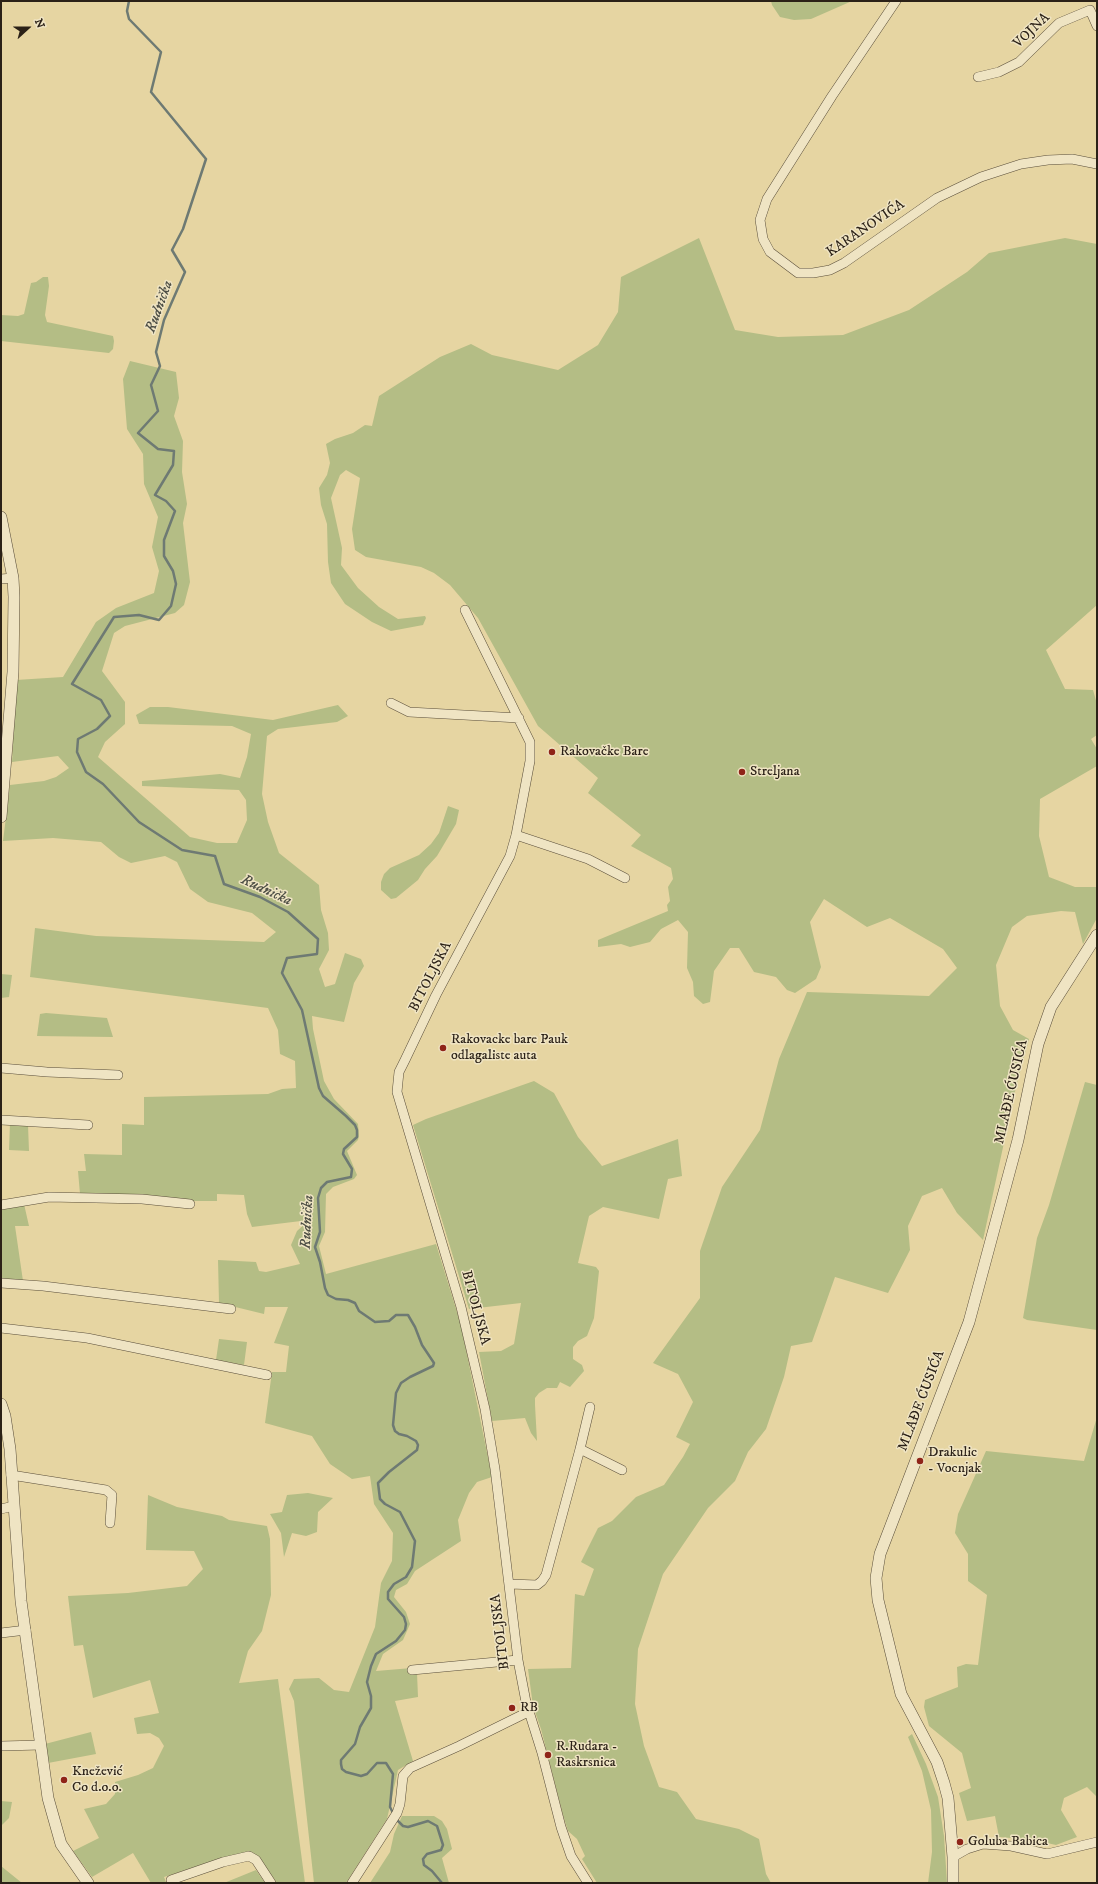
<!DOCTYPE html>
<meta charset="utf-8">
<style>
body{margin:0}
#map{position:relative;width:1098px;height:1884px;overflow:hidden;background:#e6d5a2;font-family:"IM FELL DW Pica",serif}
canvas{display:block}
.frame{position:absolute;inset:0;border:2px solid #2b2117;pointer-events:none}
.north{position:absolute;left:8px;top:8px;width:40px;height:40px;-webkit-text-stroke:3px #efe4c3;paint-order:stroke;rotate:69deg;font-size:11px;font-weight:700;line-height:16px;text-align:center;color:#2b2117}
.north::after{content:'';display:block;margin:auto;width:14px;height:18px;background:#2b2117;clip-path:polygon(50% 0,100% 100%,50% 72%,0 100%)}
</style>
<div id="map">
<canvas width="1098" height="1884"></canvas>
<div class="frame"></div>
<div class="north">N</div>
</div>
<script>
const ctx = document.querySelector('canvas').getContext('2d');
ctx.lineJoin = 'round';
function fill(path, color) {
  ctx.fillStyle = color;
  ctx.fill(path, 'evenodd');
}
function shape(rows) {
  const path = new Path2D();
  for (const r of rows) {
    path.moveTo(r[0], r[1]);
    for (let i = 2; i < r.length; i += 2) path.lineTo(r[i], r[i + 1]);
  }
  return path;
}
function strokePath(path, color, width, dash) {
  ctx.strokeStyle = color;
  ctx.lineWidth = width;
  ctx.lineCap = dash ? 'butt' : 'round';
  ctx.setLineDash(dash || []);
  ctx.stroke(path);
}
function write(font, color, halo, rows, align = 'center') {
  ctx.font = font + ' "IM FELL DW Pica",serif';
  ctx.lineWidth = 3;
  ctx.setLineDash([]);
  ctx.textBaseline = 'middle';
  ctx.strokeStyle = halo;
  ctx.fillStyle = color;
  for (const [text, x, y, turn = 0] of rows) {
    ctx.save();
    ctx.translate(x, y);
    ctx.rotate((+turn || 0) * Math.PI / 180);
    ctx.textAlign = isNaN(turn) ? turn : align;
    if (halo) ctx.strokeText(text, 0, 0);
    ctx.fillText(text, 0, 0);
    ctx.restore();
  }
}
const green = shape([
 [771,1,852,1,811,19,794,20,780,17,772,5],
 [699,238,735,330,778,337,843,335,909,310,967,272,989,253,1065,238,1097,244,1097,605,1046,650,1065,689,1093,690,1097,704,1097,735,1091,739,1097,749,1097,766,1040,799,1039,836,1049,877,1075,887,1097,887,1097,918,1083,944,1075,912,1061,911,1027,916,1012,927,996,965,1000,1006,1013,1030,1029,1039,1016,1087,983,1240,957,1213,942,1188,922,1196,908,1226,910,1250,888,1293,835,1277,812,1342,791,1346,784,1377,766,1429,748,1452,735,1481,708,1508,663,1574,638,1649,635,1704,644,1746,659,1787,677,1792,696,1819,739,1829,759,1839,766,1874,771,1883,597,1883,582,1859,585,1856,577,1839,568,1831,563,1815,541,1729,533,1706,528,1669,571,1668,575,1594,584,1596,594,1569,581,1562,598,1528,612,1521,636,1497,664,1485,683,1457,690,1444,676,1437,693,1402,678,1374,653,1363,700,1298,700,1251,722,1187,760,1130,779,1059,807,992,929,996,957,968,943,949,890,918,867,927,824,899,810,922,821,967,816,979,795,993,787,990,776,977,754,972,739,948,730,948,714,971,710,1002,703,1004,694,996,693,982,687,968,688,932,678,920,661,929,650,942,630,947,621,944,598,947,598,940,668,911,667,905,670,901,668,887,673,879,671,868,631,846,641,835,588,793,598,778,538,726,478,618,450,585,434,573,421,567,366,557,355,550,352,529,360,478,346,470,340,475,331,498,342,548,341,565,358,588,379,607,398,619,425,616,426,618,423,625,391,631,372,622,345,604,331,583,328,562,327,524,321,505,319,488,327,475,330,463,326,444,335,439,353,433,365,425,372,426,379,396,440,357,471,344,492,355,558,370,598,345,618,312,621,277],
 [43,277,48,277,49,286,45,315,47,322,113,336,114,341,113,349,109,353,1,341,1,315,18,316,24,314,31,283,36,282],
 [130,361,176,372,179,398,174,416,183,441,182,472,187,504,183,523,190,582,184,605,175,613,125,626,114,633,102,671,125,702,125,724,105,742,98,757,190,837,217,843,237,843,247,820,246,800,239,790,142,786,142,781,220,774,240,778,247,757,251,734,232,726,139,724,136,715,150,707,168,707,273,720,338,705,348,716,337,722,278,729,267,736,262,794,268,822,279,853,319,885,321,910,328,933,329,950,319,969,325,987,335,984,345,953,361,959,364,966,354,983,344,1022,312,1016,313,1029,324,1081,334,1099,358,1124,359,1136,358,1140,347,1151,357,1175,354,1179,333,1187,326,1194,325,1232,319,1246,326,1274,436,1244,461,1325,492,1477,477,1482,469,1493,458,1520,461,1541,415,1571,407,1584,396,1590,394,1597,406,1612,410,1624,403,1640,383,1654,376,1671,412,1668,417,1673,418,1697,395,1701,413,1761,398,1770,387,1819,346,1883,314,1883,294,1701,289,1689,294,1679,319,1678,334,1690,349,1692,375,1627,381,1583,392,1561,393,1533,374,1504,370,1476,352,1479,330,1464,312,1436,265,1423,272,1372,286,1372,289,1346,274,1343,288,1307,265,1307,264,1314,219,1303,218,1260,256,1262,259,1271,266,1272,300,1264,291,1245,297,1231,309,1220,252,1227,247,1214,244,1195,217,1194,217,1201,193,1201,144,1195,80,1194,78,1171,86,1171,84,1154,122,1155,122,1124,144,1125,144,1097,268,1094,282,1089,296,1088,295,1061,280,1054,278,1030,268,1008,30,977,35,928,96,936,264,942,276,932,252,913,208,902,190,889,177,862,165,856,131,863,119,857,101,842,53,838,3,841,10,785,44,781,56,777,69,768,58,756,12,762,16,680,63,677,96,622,116,608,154,593,159,571,152,547,158,517,144,484,143,454,127,429,123,379],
 [448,806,459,810,456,824,437,856,425,869,418,880,396,898,391,899,381,890,381,882,384,874,390,868,419,855,431,844,439,833],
 [1,974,12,975,9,997,1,998],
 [46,1013,107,1018,113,1037,37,1036,40,1014],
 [534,1081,554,1093,578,1137,602,1166,678,1139,682,1176,668,1179,659,1219,603,1207,589,1216,578,1263,596,1267,599,1271,594,1318,587,1336,578,1341,573,1347,573,1359,582,1365,584,1371,570,1387,560,1382,557,1388,547,1388,539,1393,535,1398,535,1405,537,1441,531,1433,525,1418,492,1421,479,1352,501,1351,514,1344,521,1303,469,1309,413,1125,426,1119],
 [1085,1082,1097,1085,1097,1330,1027,1320,1023,1318,1037,1238,1049,1205],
 [10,1123,28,1125,29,1151,9,1150],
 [24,1204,29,1226,15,1226,23,1281,1,1280,1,1209],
 [219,1339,247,1342,244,1365,216,1360],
 [1097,1417,1097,1797,1087,1787,1064,1798,1061,1810,1077,1837,1056,1845,1034,1840,999,1837,995,1816,967,1821,959,1793,971,1788,962,1753,929,1726,924,1707,925,1700,958,1687,957,1667,966,1664,978,1665,987,1595,968,1581,968,1554,955,1533,958,1514,986,1451,1084,1461],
 [308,1493,333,1498,318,1512,317,1532,306,1536,292,1533,284,1557,281,1533,270,1514,282,1512,287,1495],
 [148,1495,177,1507,222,1516,229,1520,267,1526,270,1539,271,1595,262,1631,248,1651,239,1683,278,1679,305,1883,277,1883,260,1859,252,1852,234,1855,164,1877,166,1882,163,1883,151,1883,133,1853,92,1877,73,1851,99,1838,84,1809,106,1804,115,1794,115,1782,138,1775,153,1768,164,1746,159,1738,150,1733,137,1734,134,1718,159,1713,150,1680,93,1698,83,1645,74,1646,68,1596,128,1593,187,1586,203,1569,194,1551,146,1550],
 [91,1732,96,1754,48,1763,45,1744],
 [912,1734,926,1764,938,1797,944,1836,947,1883,928,1883,932,1852,931,1810,922,1771,908,1737],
 [1,1801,12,1802,9,1818,1,1826],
 [402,1816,434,1816,442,1821,447,1829,452,1849,442,1858,449,1883,370,1883,390,1852,394,1834],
 [1,1866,22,1883,1,1883],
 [256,1870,265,1883,224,1883]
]);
const stream = shape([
 [129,1,127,11,129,19,161,52,151,92,206,159,183,229,172,250,185,272,164,320,156,352,160,366,151,385,158,411,138,433,158,449,174,451,173,465,155,495,166,501,175,511,164,540,164,556,173,571,176,584,171,606,159,620,139,615,114,617,72,684,101,700,110,716,97,729,78,739,77,752,86,772,103,784,139,822,182,850,215,856,224,884,260,897,288,912,318,939,317,954,287,958,282,973,302,1010,319,1088,323,1096,346,1116,355,1125,357,1130,357,1137,344,1149,343,1154,352,1169,351,1177,327,1182,321,1188,318,1198,320,1232,315,1247,320,1262,325,1288,328,1295,336,1299,348,1300,355,1303,359,1311,375,1322,389,1321,396,1315,408,1315,415,1327,422,1345,434,1363,433,1366,410,1377,401,1383,396,1393,393,1425,395,1431,399,1434,407,1436,416,1441,418,1445,417,1450,389,1472,378,1483,380,1499,385,1504,400,1512,415,1541,412,1567,406,1577,394,1584,388,1592,388,1599,404,1617,406,1624,405,1630,396,1641,376,1654,371,1666,367,1682,371,1696,371,1708,360,1727,355,1744,341,1760,341,1764,342,1769,346,1772,361,1776,367,1774,377,1763,386,1763,393,1774,390,1807,394,1815],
 [396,1819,403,1826,408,1827,428,1821,437,1826,443,1845,441,1850,427,1854,423,1859,424,1865,432,1871,442,1883]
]);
const minor = shape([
 [896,1,832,96,767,199,760,220,763,239,770,252,798,273,813,273,830,270,844,263,937,198,981,177,1021,164,1048,160,1072,159,1097,164],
 [978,77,999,72,1019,62,1059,23,1090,10,1097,26],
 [1,579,13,578],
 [465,610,530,742,530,761,516,835,510,856,436,995,405,1060,399,1072,397,1092,461,1307,485,1409,495,1469,518,1660,526,1702,542,1753,561,1827,571,1856,588,1883],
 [391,703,409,712,519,718],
 [516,835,588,859,625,878],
 [1,1068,47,1072,118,1075],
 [1,1120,88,1125],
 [1,1205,49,1197,142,1199,190,1204],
 [1,1283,43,1286,231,1309],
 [1,1328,87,1338,267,1375],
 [580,1449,590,1407],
 [11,1475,106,1490,112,1495,110,1523],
 [1,1509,14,1506],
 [510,1584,537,1585,542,1581,546,1575,580,1449,622,1470],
 [1,1633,26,1630],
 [412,1670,518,1660],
 [1,1746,41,1745],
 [953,1857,967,1849,983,1844,1011,1846,1047,1854,1097,1842],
 [171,1880,223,1862,249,1856,256,1860,271,1883],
 [352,1883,397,1813,400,1804,403,1776,410,1768,459,1746,528,1712]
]);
const tertiary = shape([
 [1,517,13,578,14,597,13,672,1,817],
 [1,1404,5,1416,10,1449,21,1601,48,1798,61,1844,88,1883],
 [953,1883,953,1857,948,1798,944,1783,937,1762,901,1694,878,1600,876,1578,880,1554,969,1322,1018,1140,1038,1044,1051,1007,1097,935]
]);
const markers = [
 [552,752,4,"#8f2418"],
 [742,772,4,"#8f2418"],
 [443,1048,4,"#8f2418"],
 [920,1461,4,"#8f2418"],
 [512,1708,4,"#8f2418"],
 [548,1755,4,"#8f2418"],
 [64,1780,4,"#8f2418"],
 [960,1842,4,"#8f2418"]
];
const streetNames = [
 ["VOJNA",1032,31,-43],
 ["KARANOVIĆA",866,229,-34],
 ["BITOLJSKA",431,977,-63],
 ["MLAĐE ĆUSIĆA",1012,1092,-77],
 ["BITOLJSKA",475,1308,75],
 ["MLAĐE ĆUSIĆA",922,1401,-69],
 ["BITOLJSKA",501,1632,-97]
];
const poiNames = [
 ["Rakovačke Bare",560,752],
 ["Streljana",750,772],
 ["Rakovacke bare Pauk",451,1040],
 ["odlagaliste auta",451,1056],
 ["Drakulic",928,1453],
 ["- Vocnjak",928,1469],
 ["RB",520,1708],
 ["R.Rudara -",556,1747],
 ["Raskrsnica",556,1763],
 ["Knežević",72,1772],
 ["Co d.o.o.",72,1788],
 ["Goluba Babica",968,1842]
];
const waterNames = [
 ["Rudnička",160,307,-70],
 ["Rudnička",266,891,25],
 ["Rudnička",308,1222,-87]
];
fill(green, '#b4bd85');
strokePath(stream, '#6e7a73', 2.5);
strokePath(minor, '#5a4e3a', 10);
strokePath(tertiary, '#5a4e3a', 12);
strokePath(minor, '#efe4c3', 9);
strokePath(tertiary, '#efe4c3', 11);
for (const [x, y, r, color] of markers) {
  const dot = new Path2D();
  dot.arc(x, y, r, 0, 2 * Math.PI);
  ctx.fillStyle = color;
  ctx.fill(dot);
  strokePath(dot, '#efe4c3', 1.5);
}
write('14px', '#2b2117', '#efe4c3', streetNames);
write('14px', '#2b2117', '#efe4c3', poiNames, 'left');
write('italic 15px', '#4d4e45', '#efe4c3', waterNames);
</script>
